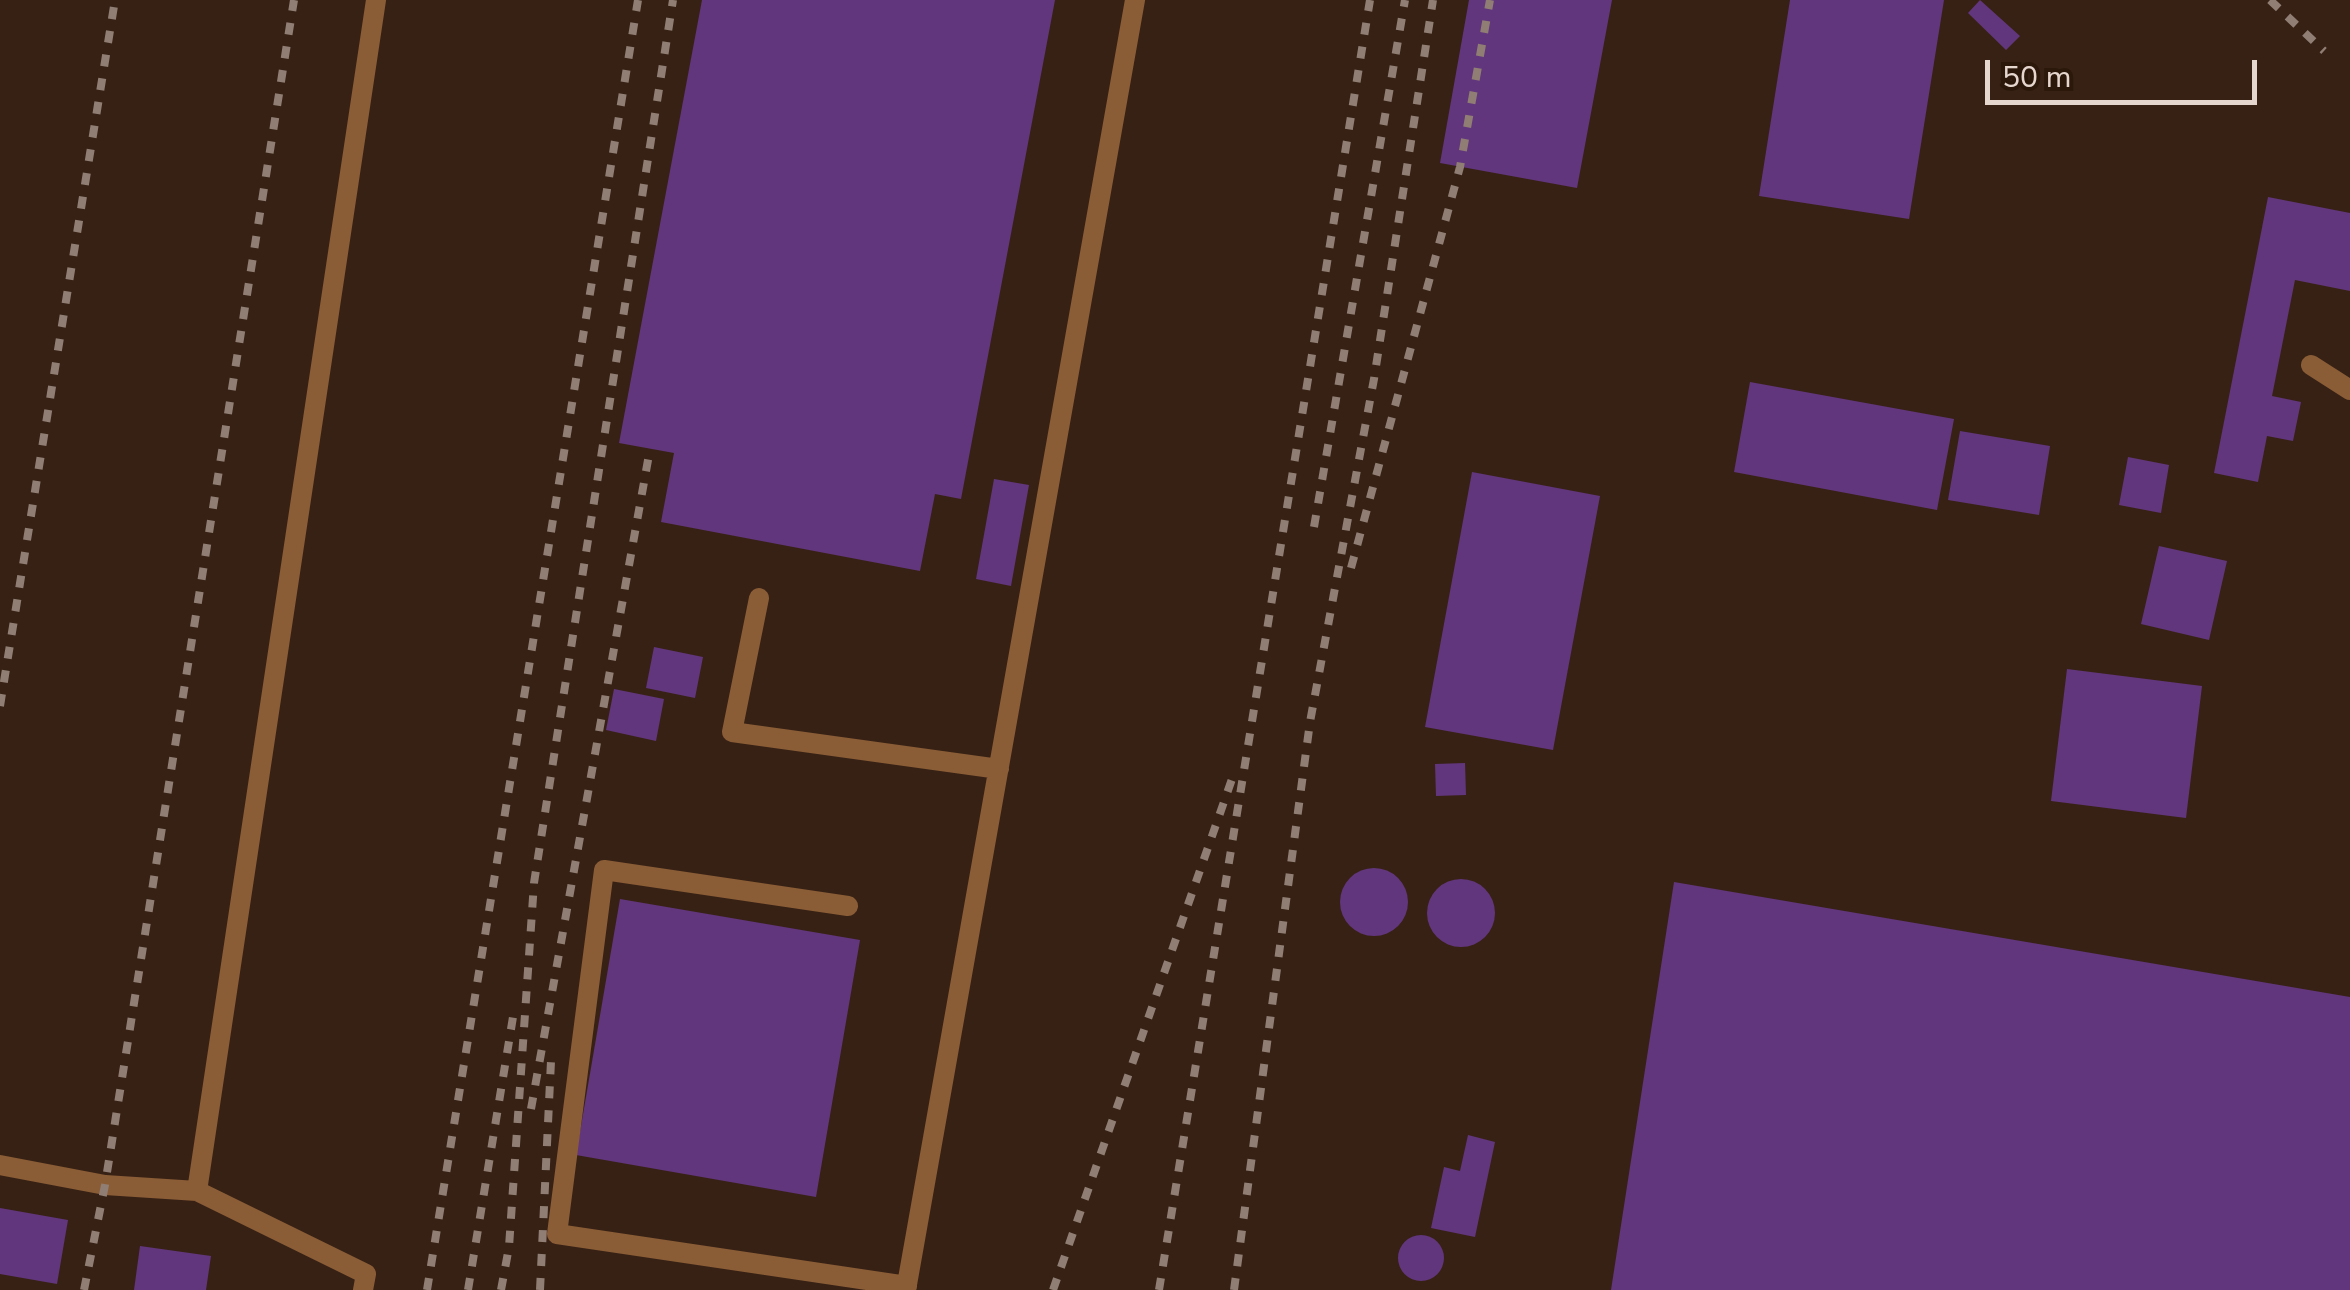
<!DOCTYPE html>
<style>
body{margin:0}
#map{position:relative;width:2350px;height:1290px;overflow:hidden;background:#372115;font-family:"Nunito Sans",sans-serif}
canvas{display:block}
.scale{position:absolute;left:1985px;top:60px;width:272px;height:45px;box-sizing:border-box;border:5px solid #e5d6ce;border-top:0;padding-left:12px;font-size:30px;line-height:35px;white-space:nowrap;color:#e5d6ce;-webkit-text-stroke:8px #2c180b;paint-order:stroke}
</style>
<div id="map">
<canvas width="2350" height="1290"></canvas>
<div class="scale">50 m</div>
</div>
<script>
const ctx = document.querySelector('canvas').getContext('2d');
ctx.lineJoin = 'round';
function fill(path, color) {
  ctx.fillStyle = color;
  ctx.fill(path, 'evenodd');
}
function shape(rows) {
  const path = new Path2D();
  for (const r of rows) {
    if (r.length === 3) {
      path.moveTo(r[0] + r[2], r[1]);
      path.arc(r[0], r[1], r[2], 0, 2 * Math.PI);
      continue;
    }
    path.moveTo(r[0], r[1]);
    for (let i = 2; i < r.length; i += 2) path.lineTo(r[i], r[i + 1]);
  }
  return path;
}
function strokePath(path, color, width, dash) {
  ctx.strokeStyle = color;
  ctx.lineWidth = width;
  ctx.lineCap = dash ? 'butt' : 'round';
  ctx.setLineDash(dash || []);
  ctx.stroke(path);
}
const building = shape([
 [702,0,1055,0,961,499,935,494,920,571,661,522,674,453,619,443],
 [1469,0,1612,0,1577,188,1440,163],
 [1790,0,1944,0,1909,219,1759,196],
 [1980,0,2020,36,2006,50,1968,13],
 [2268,197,2350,213,2350,291,2295,280,2272,396,2301,402,2293,441,2267,436,2258,482,2214,473],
 [1750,382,1954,419,1937,510,1734,472],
 [1960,431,2050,446,2039,515,1948,500],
 [2128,457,2169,465,2161,513,2119,505],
 [1472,472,1600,496,1553,750,1425,727],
 [994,479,1029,485,1011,586,976,579],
 [2159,546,2227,561,2209,640,2141,624],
 [654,647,703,657,695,698,646,688],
 [2067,669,2202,686,2186,818,2051,801],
 [614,689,664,699,656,741,606,730],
 [1465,763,1466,795,1436,796,1435,764],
 [1374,902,34],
 [1461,913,34],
 [1674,882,2350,997,2350,1290,1611,1290],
 [620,899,860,940,816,1197,576,1155],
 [1468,1135,1495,1142,1475,1237,1431,1228,1444,1167,1460,1171],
 [0,1208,68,1220,57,1284,0,1274],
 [1421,1258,23],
 [140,1246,211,1256,206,1290,134,1290]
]);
const lane = shape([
 [2311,365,2350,390],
 [759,598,732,732,999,769],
 [848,906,604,870,557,1234,907,1286],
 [0,1165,105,1185,197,1191,366,1274,363,1290],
 [197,1191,376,0],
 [906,1290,1135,0]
]);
const rail = shape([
 [2270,0,2324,51],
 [1314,527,1405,0],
 [1351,568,1460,167,1490,0],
 [0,706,115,0],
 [531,1109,650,449],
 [84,1290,105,1185,294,0],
 [427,1290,638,0],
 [468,1290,513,1017],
 [501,1290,509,1247,534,883,673,0],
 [540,1290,551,1061],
 [1053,1290,1232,779],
 [1159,1290,1370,0],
 [1234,1290,1310,722,1374,379,1433,0]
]);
fill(building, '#61367c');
strokePath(lane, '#8a5d36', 20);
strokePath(rail, '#907e74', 8, [12, 12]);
</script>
